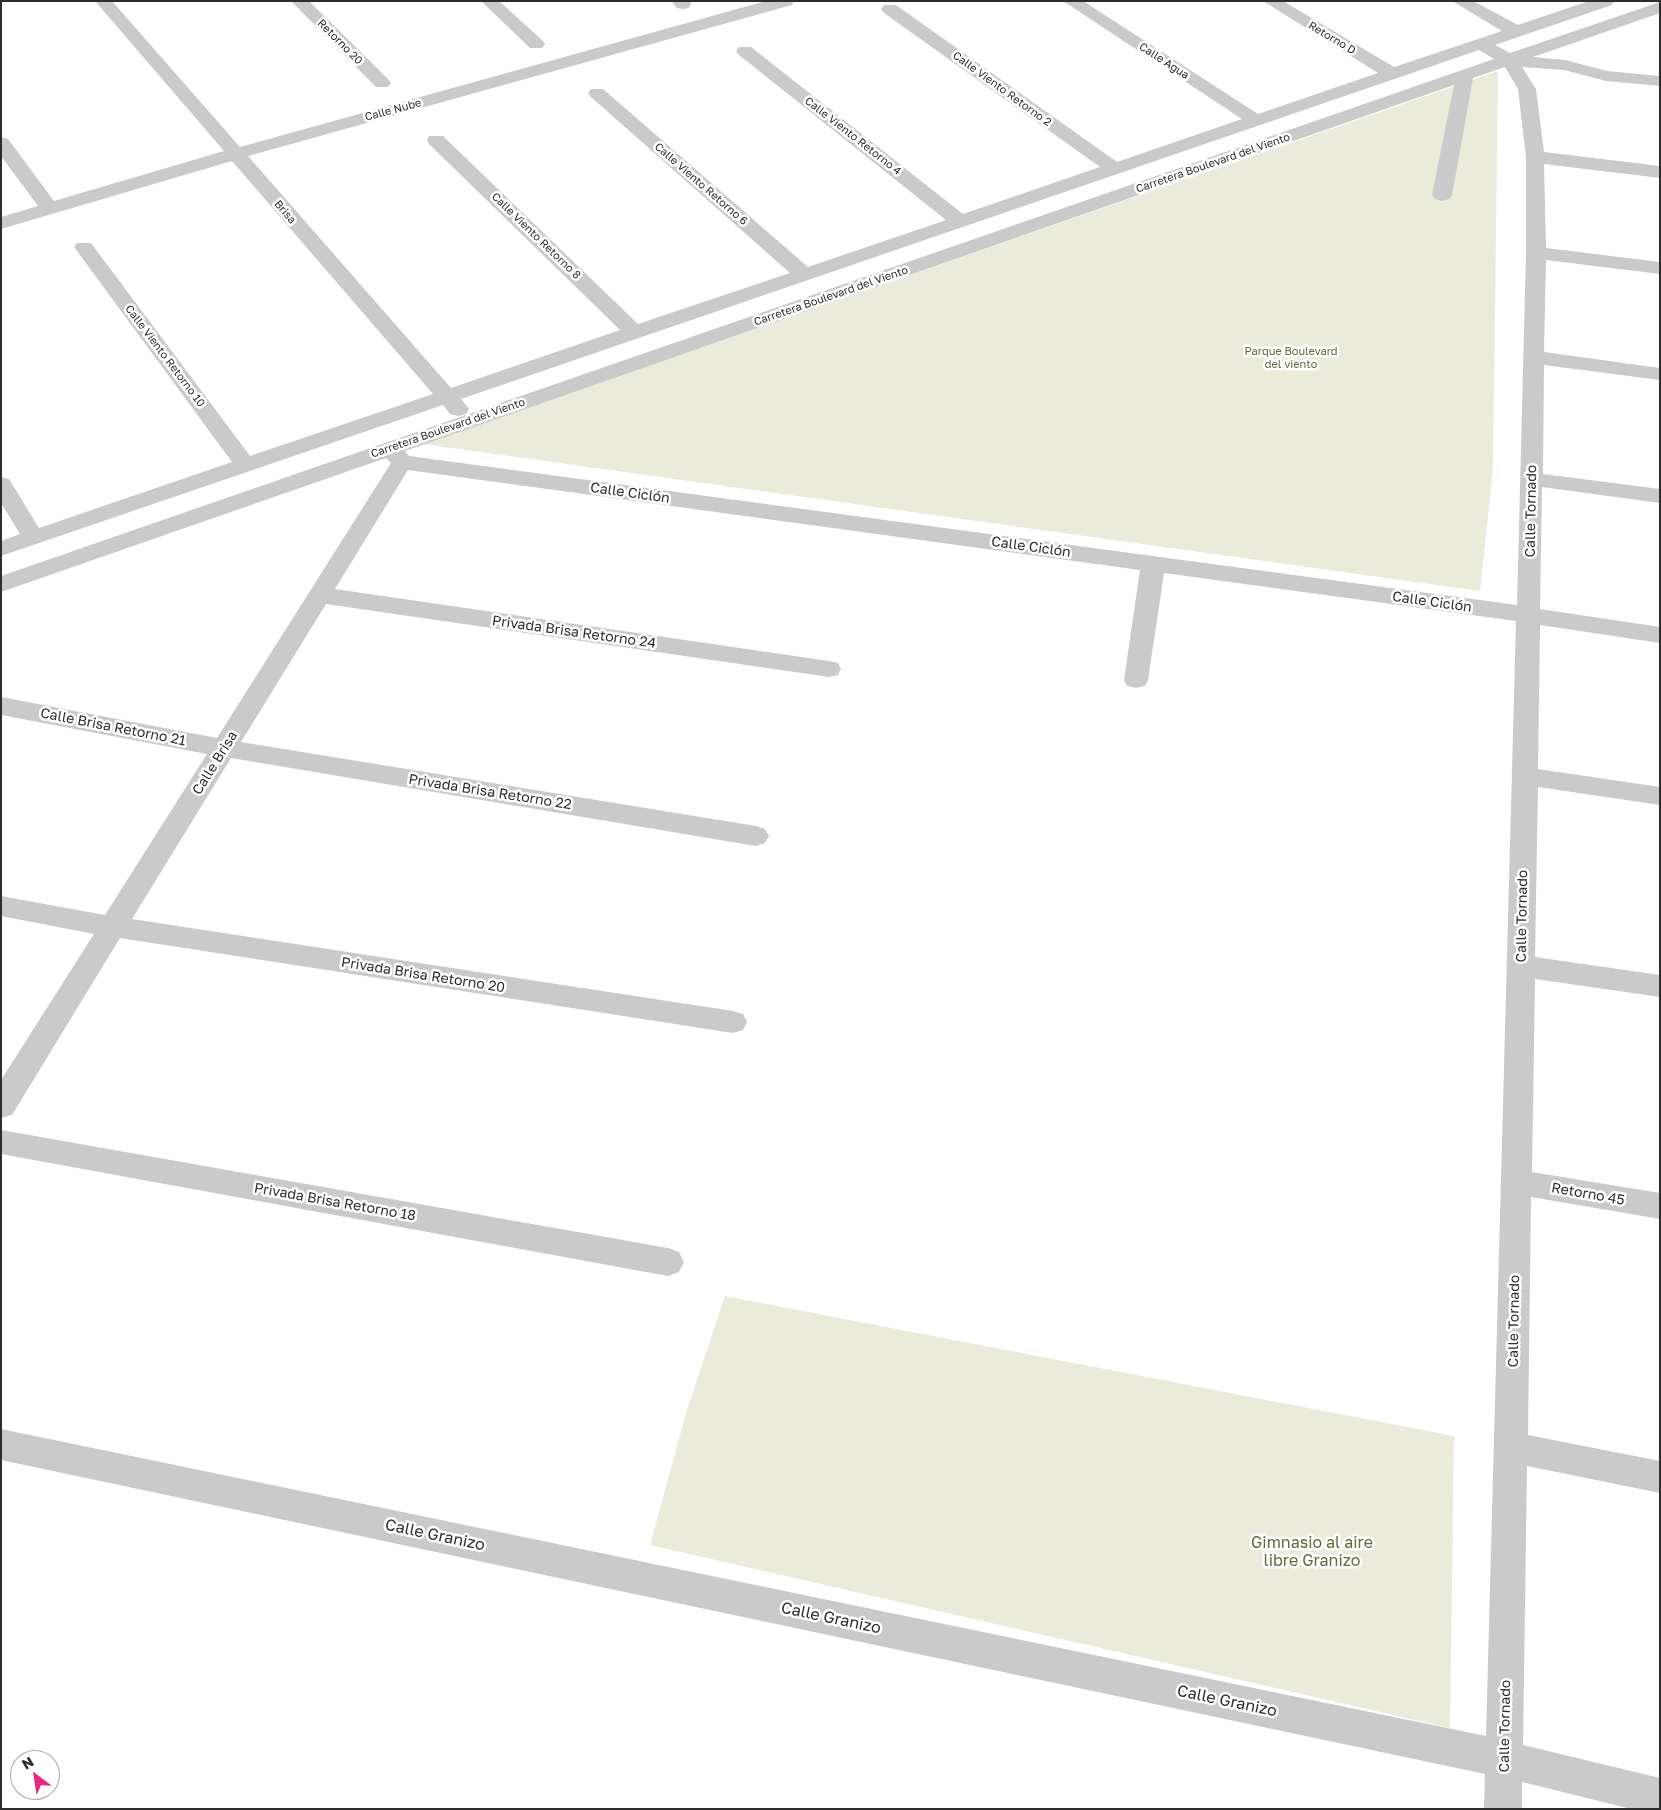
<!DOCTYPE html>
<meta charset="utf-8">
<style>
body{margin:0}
#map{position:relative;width:1661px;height:1810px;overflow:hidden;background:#fff;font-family:"Golos Text",sans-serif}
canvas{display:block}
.frame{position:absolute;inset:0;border:2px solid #2d2d2d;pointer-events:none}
.north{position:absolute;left:10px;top:1750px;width:50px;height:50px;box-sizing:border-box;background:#fff;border:1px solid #ababab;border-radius:50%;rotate:329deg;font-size:14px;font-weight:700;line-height:20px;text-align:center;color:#2d2d2d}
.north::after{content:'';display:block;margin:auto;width:18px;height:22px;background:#e82b82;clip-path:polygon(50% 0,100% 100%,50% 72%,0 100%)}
</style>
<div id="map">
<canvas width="1661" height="1810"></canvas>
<div class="frame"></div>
<div class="north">N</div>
</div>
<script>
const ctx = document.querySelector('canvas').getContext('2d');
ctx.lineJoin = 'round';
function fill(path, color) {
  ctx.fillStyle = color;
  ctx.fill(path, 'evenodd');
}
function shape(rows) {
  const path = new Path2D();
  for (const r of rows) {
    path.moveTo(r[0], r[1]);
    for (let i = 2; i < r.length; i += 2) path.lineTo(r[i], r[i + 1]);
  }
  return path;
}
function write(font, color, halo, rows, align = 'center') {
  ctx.font = font + ' "Golos Text",sans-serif';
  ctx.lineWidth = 5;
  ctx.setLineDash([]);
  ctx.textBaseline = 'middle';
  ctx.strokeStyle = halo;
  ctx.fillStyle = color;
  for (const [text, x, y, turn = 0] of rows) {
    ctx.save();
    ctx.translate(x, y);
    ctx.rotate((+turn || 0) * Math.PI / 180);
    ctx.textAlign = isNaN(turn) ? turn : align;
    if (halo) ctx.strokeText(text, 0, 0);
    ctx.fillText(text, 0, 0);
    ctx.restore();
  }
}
const green = shape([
 [1498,71,1493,469,1480,591,423,444],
 [725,1296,1454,1436,1450,1728,650,1545,686,1413]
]);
const minor = shape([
 [95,1,112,1,240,147,766,1,794,1,792,5,248,156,451,388,620,330,429,144,427,140,429,136,443,136,638,324,790,273,591,97,588,93,591,89,603,89,808,267,946,220,739,55,736,51,739,47,751,47,963,214,1100,167,884,13,881,9,884,5,896,5,1117,162,1242,119,1063,1,1083,1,1258,114,1378,73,1263,1,1283,1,1394,67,1502,31,1452,1,1473,1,1518,25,1589,1,1614,1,1612,5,1495,45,1510,53,1660,2,1660,13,1533,57,1565,60,1607,71,1660,76,1660,86,1606,81,1564,70,1522,67,1536,89,1544,152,1660,166,1660,178,1544,164,1546,248,1660,262,1660,274,1546,260,1544,352,1660,368,1660,380,1544,365,1543,474,1660,489,1660,503,1542,487,1540,609,1660,627,1660,643,1540,625,1538,769,1660,787,1660,805,1538,787,1535,957,1660,975,1660,997,1535,979,1532,1172,1660,1193,1660,1219,1531,1197,1528,1435,1660,1461,1660,1493,1527,1466,1523,1745,1660,1778,1660,1809,1631,1809,1522,1782,1522,1809,1484,1809,1485,1774,1,1460,1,1429,1486,1736,1516,621,1164,573,1148,680,1145,686,1136,688,1127,686,1124,680,1140,570,408,470,335,589,829,661,838,663,841,669,838,675,829,677,326,604,241,742,756,826,765,829,769,836,765,843,756,846,231,758,132,919,733,1011,743,1014,747,1022,743,1030,733,1033,120,938,12,1115,1,1118,1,1080,94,934,1,916,1,896,105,915,207,754,1,715,1,697,217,738,391,463,386,458,1,592,1,576,1494,59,1479,50,461,399,469,409,466,414,458,416,450,414,443,405,1,556,1,541,20,534,1,503,1,477,9,479,39,528,232,462,77,251,74,247,77,243,91,243,250,456,433,394,232,161,1,229,1,217,38,206,1,156,1,137,8,139,54,201,224,151,95,1],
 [1505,67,1518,89,1526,157,1526,253,1517,605,409,456,405,451,1454,85,1432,195,1435,199,1442,201,1449,199,1452,195,1473,78,1505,67],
 [291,1,309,1,388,79,391,83,388,87,376,87,291,1],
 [481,1,499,1,542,40,545,44,542,48,530,48,481,1],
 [671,1,690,1,691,4,689,8,683,9,677,8,671,1],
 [1,1130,668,1248,679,1252,684,1262,679,1272,668,1276,1,1154,1,1130]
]);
const farStreetnames = [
 ["Retorno D",1332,38,31],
 ["Retorno 20",340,42,45],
 ["Calle Agua",1164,61,33],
 ["Calle Viento Retorno 2",1002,89,36],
 ["Calle Nube",393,110,-15],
 ["Calle Viento Retorno 4",853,136,38],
 ["Carretera Boulevard del Viento",1213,163,-19],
 ["Calle Viento Retorno 6",701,184,41],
 ["Brisa",285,212,49],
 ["Calle Viento Retorno 8",536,236,44],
 ["Carretera Boulevard del Viento",831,296,-19],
 ["Calle Viento Retorno 10",165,356,53],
 ["Carretera Boulevard del Viento",448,428,-19]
];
const farParknames = [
 ["Parque Boulevard",1291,352],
 ["del viento",1291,365]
];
const streetNames = [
 ["Calle Ciclón",630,493,8],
 ["Calle Tornado",1531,511,-89],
 ["Calle Ciclón",1031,547,8],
 ["Calle Ciclón",1432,602,8],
 ["Privada Brisa Retorno 24",574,632,8],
 ["Calle Brisa Retorno 21",113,727,11],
 ["Calle Brisa",215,763,-58],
 ["Privada Brisa Retorno 22",490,792,9],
 ["Calle Tornado",1522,916,-89],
 ["Privada Brisa Retorno 20",423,975,9],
 ["Retorno 45",1588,1194,10],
 ["Privada Brisa Retorno 18",335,1202,10],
 ["Calle Tornado",1514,1321,-89],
 ["Calle Tornado",1505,1726,-89]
];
const nearStreetnames = [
 ["Calle Granizo",435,1535,12],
 ["Calle Granizo",831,1618,12],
 ["Calle Granizo",1227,1701,12]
];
const nearParknames = [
 ["Gimnasio al aire",1312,1543],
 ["libre Granizo",1312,1561]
];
fill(green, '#eaebda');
fill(minor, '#cacaca');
write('11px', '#2d2d2d', '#fff', farStreetnames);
write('11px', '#62693a', '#fff', farParknames);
write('14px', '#2d2d2d', '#fff', streetNames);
write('16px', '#2d2d2d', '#fff', nearStreetnames);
write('16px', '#62693a', '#fff', nearParknames);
</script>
